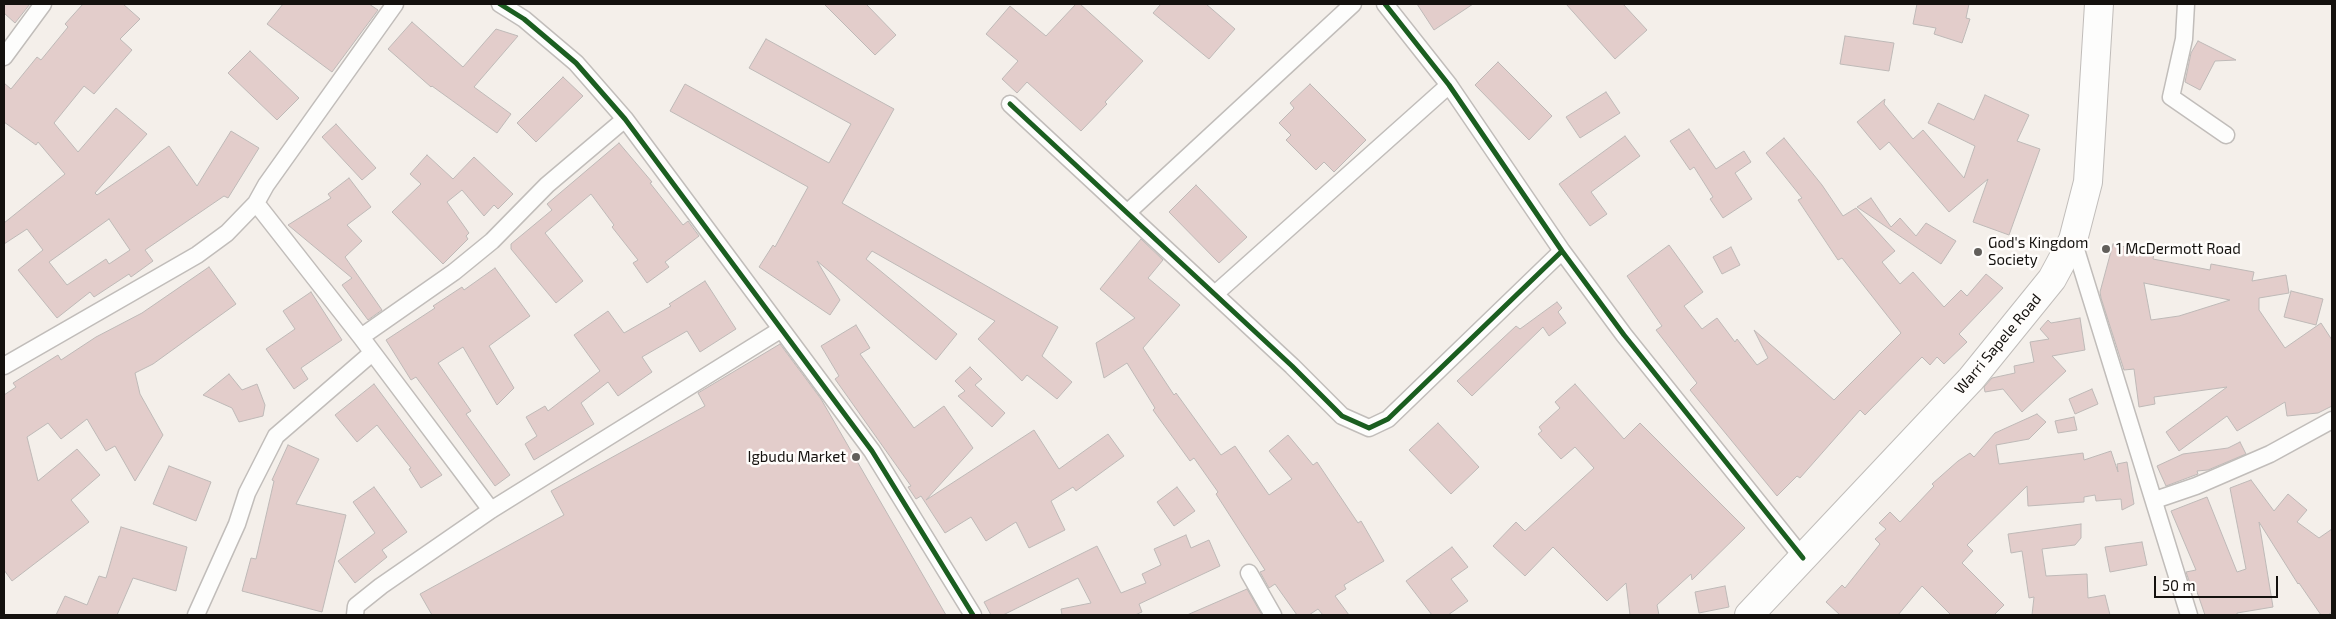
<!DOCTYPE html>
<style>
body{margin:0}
#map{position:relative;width:2336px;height:619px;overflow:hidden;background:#f4efea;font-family:"Exo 2",sans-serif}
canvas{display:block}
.frame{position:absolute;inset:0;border:5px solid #14110e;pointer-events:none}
.scale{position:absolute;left:2154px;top:576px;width:124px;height:22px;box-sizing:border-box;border:2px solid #14110e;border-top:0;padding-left:6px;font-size:15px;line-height:18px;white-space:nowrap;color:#14110e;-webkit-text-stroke:4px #fffdfb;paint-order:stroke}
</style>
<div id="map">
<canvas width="2336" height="619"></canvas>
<div class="frame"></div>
<div class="scale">50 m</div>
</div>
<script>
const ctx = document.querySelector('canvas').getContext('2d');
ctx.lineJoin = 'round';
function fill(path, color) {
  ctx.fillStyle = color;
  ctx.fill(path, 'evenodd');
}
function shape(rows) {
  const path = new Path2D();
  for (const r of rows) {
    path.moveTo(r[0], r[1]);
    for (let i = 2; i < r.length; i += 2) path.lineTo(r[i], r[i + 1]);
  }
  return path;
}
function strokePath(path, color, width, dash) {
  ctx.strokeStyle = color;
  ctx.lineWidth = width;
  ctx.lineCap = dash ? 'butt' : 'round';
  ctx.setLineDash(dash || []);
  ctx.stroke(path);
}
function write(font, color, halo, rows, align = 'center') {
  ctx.font = font + ' "Exo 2",sans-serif';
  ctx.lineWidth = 5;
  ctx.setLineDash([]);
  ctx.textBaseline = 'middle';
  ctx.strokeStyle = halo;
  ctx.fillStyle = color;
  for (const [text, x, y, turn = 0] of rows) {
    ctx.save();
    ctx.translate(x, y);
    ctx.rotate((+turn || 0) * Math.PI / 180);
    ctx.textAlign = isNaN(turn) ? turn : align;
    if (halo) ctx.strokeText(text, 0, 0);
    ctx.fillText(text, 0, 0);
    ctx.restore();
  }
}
const building = shape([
 [4,4,30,4,15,23,4,13,4,4],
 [83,4,123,4,140,19,120,39,132,50,94,94,84,86,54,123,78,152,116,108,147,134,95,193,97,195,169,146,197,186,231,131,259,148,228,198,224,196,145,250,153,261,131,277,129,274,94,297,90,292,57,318,18,270,43,250,27,229,4,244,4,223,65,174,38,142,36,145,4,122,4,83,11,89,37,57,41,60,68,27,65,24,83,4],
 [109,219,130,250,109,264,106,259,67,285,49,262,109,219],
 [283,4,369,4,378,10,332,72,267,24,283,4],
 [824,4,866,4,896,35,875,55,824,4],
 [1076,4,1080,4,1143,61,1105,102,1107,104,1081,131,1027,82,1017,93,1002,79,1018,61,986,34,1010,6,1046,36,1076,4],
 [1161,4,1206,4,1235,29,1209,59,1153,13,1161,4],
 [1417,4,1473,4,1434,30,1417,4],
 [1566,4,1623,4,1647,30,1615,59,1566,4],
 [1917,4,1969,4,1966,18,1970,19,1962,43,1934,34,1936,28,1913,24,1917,4],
 [412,22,463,67,496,29,518,36,474,87,511,114,497,133,432,86,431,87,388,49,412,22],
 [1845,36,1894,43,1889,71,1840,64,1845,36],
 [766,39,894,109,842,203,1058,327,1042,356,1072,382,1057,399,1027,375,1022,381,978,339,995,321,872,251,866,259,957,334,936,360,817,261,840,300,830,315,759,267,773,245,775,247,808,187,670,111,685,84,829,163,851,124,749,68,766,39],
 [2198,41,2236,60,2215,61,2200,90,2185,82,2191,53,2198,41],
 [250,51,299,98,277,120,228,73,250,51],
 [1498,62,1552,116,1529,140,1475,85,1498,62],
 [563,77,583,96,536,142,517,123,563,77],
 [1310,84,1366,140,1334,172,1324,162,1316,170,1286,140,1291,135,1279,123,1294,108,1290,103,1310,84],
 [1606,92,1620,113,1580,138,1566,117,1606,92],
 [1985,95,2029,115,2017,141,2040,149,2009,235,1973,222,1988,179,1949,212,1889,142,1880,150,1857,122,1885,99,1884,104,1913,139,1923,130,1964,178,1975,146,1928,123,1938,103,1974,120,1985,95],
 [336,124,376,168,362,180,322,137,336,124],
 [1689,129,1716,169,1744,151,1751,162,1735,173,1752,199,1723,218,1710,199,1713,197,1694,167,1690,170,1670,141,1689,129],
 [1625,136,1640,156,1591,192,1607,214,1590,226,1559,184,1625,136],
 [1784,138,1822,185,1843,216,1856,208,1895,251,1882,262,1900,284,1913,272,1944,307,1961,290,1967,296,1986,274,2003,288,1959,334,1967,342,1944,364,1937,357,1930,365,1922,357,1865,415,1860,410,1800,478,1797,476,1777,496,1690,390,1697,383,1656,330,1662,326,1627,276,1669,245,1703,292,1684,306,1702,329,1717,318,1735,342,1737,339,1757,365,1768,358,1754,330,1834,400,1901,333,1842,258,1838,260,1798,200,1802,198,1766,153,1784,138],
 [619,143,652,182,650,183,683,225,688,221,699,236,665,262,669,267,647,283,633,263,638,260,612,227,614,225,591,194,545,233,583,281,556,303,511,249,511,244,552,210,547,204,619,143],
 [427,155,453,179,474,157,513,194,498,209,494,205,484,216,462,190,447,202,469,233,466,236,468,239,443,264,392,212,421,184,410,174,427,155],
 [349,178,371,207,347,225,362,241,345,257,382,310,368,320,342,285,352,278,288,225,331,198,328,194,349,178],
 [1196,185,1247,237,1219,263,1169,212,1196,185],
 [1871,198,1891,227,1900,218,1916,236,1926,223,1956,241,1941,264,1857,207,1871,198],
 [1141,239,1163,260,1148,278,1180,305,1143,348,1174,395,1176,393,1221,455,1235,446,1269,495,1292,479,1269,451,1288,435,1313,465,1317,462,1358,523,1361,521,1384,561,1344,585,1346,589,1335,596,1349,615,1323,615,1318,609,1309,615,1297,615,1275,584,1269,588,1260,572,1265,570,1216,494,1218,492,1194,458,1190,461,1153,410,1155,408,1127,363,1104,378,1096,343,1135,318,1100,289,1141,239],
 [2113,244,2154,254,2153,259,2210,270,2211,264,2254,272,2252,281,2286,275,2289,293,2259,298,2259,310,2285,348,2321,323,2332,340,2332,406,2318,413,2287,416,2285,402,2237,431,2227,416,2179,451,2166,432,2227,387,2154,397,2155,404,2139,407,2134,369,2124,370,2101,298,2100,292,2113,244],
 [2144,283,2230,300,2179,316,2151,320,2144,283],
 [1731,247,1740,265,1722,274,1713,257,1731,247],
 [209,267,236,304,153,364,135,373,140,394,163,435,135,481,115,446,106,451,87,419,61,439,48,423,27,437,38,481,77,449,100,475,71,500,89,522,12,581,4,570,4,395,16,387,13,383,58,355,61,360,96,337,142,313,209,267],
 [495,268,530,316,489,346,514,388,497,405,463,347,438,363,471,411,466,414,510,475,495,486,416,377,411,380,386,340,435,308,433,306,462,287,464,290,495,268],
 [705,281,736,329,700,352,687,331,642,357,652,372,618,396,608,382,581,403,594,424,534,460,525,444,537,436,526,417,545,406,548,411,600,371,574,335,608,311,624,333,671,306,669,304,705,281],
 [2291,291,2323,299,2316,325,2284,317,2291,291],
 [311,292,342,340,301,368,308,379,294,389,266,349,295,329,283,311,311,292],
 [1557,302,1562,308,1558,312,1566,323,1549,336,1543,327,1472,396,1457,381,1516,326,1520,329,1557,302],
 [2080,318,2085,350,2052,356,2066,371,2022,412,2003,389,1985,392,1984,387,1992,378,2015,373,2014,366,2034,362,2030,342,2049,339,2040,329,2048,320,2051,323,2080,318],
 [856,325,870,348,860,354,914,428,944,406,973,448,926,500,1034,430,1059,469,1108,434,1124,456,1076,491,1073,487,1051,501,1065,530,1029,548,1016,522,986,541,971,517,945,533,921,496,916,499,908,487,911,486,835,379,839,376,821,346,856,325],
 [780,344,821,399,946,615,432,615,420,594,564,515,551,491,705,406,698,393,780,344],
 [970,367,982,379,975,385,1005,413,992,427,958,396,965,391,955,381,970,367],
 [229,374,242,390,257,384,265,405,263,416,239,422,232,408,203,395,229,374],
 [374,384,442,475,421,488,409,469,411,468,377,425,357,442,335,415,374,384],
 [1575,384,1624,439,1640,423,1745,528,1692,580,1691,574,1657,605,1659,615,1630,615,1626,583,1607,601,1553,547,1525,576,1493,546,1516,522,1525,531,1594,468,1575,447,1561,459,1538,434,1542,431,1539,427,1560,408,1555,402,1575,384],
 [2092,389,2098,404,2075,414,2069,399,2092,389],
 [2037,414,2046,422,2029,439,1996,445,1999,464,2083,453,2084,460,2111,451,2118,472,2117,464,2127,462,2134,504,2122,510,2121,499,2096,501,2095,495,2084,497,2084,502,2028,506,2027,486,1967,545,1973,551,1962,563,2004,605,1994,615,1951,615,1922,586,1898,615,1840,615,1826,602,1842,585,1845,588,1880,544,1875,539,1886,529,1879,523,1890,512,1900,522,1934,486,1932,484,1958,461,1970,453,1974,457,1995,433,2037,414],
 [2074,417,2077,430,2058,433,2055,421,2074,417],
 [1438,423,1479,467,1451,494,1409,450,1438,423],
 [2240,442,2246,454,2208,470,2197,471,2198,474,2166,486,2157,466,2183,454,2228,448,2240,442],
 [288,445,319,459,296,504,346,515,322,612,242,591,251,558,256,559,274,481,272,480,288,445],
 [169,466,211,482,196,521,153,504,169,466],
 [2251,480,2274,511,2288,494,2307,510,2297,522,2319,538,2332,529,2332,612,2328,615,2321,615,2299,583,2298,584,2259,522,2273,607,2237,613,2237,615,2205,615,2196,589,2192,589,2186,572,2196,570,2171,511,2207,497,2237,572,2246,569,2230,488,2251,480],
 [374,487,407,532,382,550,387,557,355,583,338,561,375,533,353,502,374,487],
 [1177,487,1195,511,1174,526,1157,502,1177,487],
 [2081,524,2081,538,2075,545,2042,549,2046,576,2087,574,2088,598,2105,595,2110,615,2032,615,2034,597,2029,598,2022,551,2011,553,2008,534,2081,524],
 [121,527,187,547,176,591,133,578,117,615,56,615,65,596,87,605,99,576,106,578,121,527],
 [1186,535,1191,548,1209,540,1220,566,1139,604,1142,612,1135,615,1062,615,1061,609,1091,603,1078,578,1003,615,991,615,984,602,1097,546,1121,593,1146,583,1142,574,1161,565,1154,549,1186,535],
 [2142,542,2147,565,2110,572,2105,547,2142,542],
 [1452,547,1468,567,1451,579,1468,601,1448,615,1432,615,1406,581,1452,547],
 [1725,586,1729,607,1699,613,1695,592,1725,586],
 [1247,589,1262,615,1187,615,1247,589]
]);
const street = shape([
 [500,4,524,19,576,63,625,119,872,451,973,615],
 [1385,4,1449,85,1562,251,1624,335,1803,558],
 [2186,4,2184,39,2171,97,2226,135],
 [4,57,43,4],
 [1010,104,1292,366,1342,416,1369,428,1388,419,1562,251],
 [256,203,361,337,491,510],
 [1127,213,1353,4],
 [2073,240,2189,615],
 [1215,294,1449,85],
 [361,337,454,272,492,241,547,185,625,119],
 [4,366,197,255,227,233,256,203,266,185,395,4],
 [2155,500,2196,486,2270,454,2332,420],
 [1249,573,1273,615],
 [196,615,237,524,247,493,276,436,372,353],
 [355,615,356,606,381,586,491,510,780,330]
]);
const highway = shape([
 [1749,615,1971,379,2052,279,2073,240,2088,182,2099,4]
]);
const cycleway = shape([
 [500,4,524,19,576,63,625,119,872,451,973,615],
 [1385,4,1449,85,1562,251,1624,335,1803,558],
 [1010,104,1292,366,1342,416,1369,428,1388,419,1562,251]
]);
const markers = [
 [2106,249,5,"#625f5b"],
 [1978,252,5,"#625f5b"],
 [856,457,5,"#625f5b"]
];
const poiNames = [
 ["God's Kingdom",1988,243],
 ["Society",1988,260],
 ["1 McDermott Road",2116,249],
 ["Igbudu Market",846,457,"right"]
];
const streetNames = [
 ["Warri Sapele Road",1998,344,-50]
];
fill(building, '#e3cdcb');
strokePath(building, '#beb9b7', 1);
strokePath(street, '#c1bdba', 19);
strokePath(highway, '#c1bdba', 30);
strokePath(street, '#fdfdfc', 16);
strokePath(highway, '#fdfdfc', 28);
strokePath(cycleway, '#1b5e20', 5);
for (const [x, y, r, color] of markers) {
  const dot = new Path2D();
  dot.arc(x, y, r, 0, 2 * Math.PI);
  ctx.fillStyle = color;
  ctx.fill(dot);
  strokePath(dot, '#fffdfb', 2);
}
write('15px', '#14110e', '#fffdfb', poiNames, 'left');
write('15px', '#14110e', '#fffdfb', streetNames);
</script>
